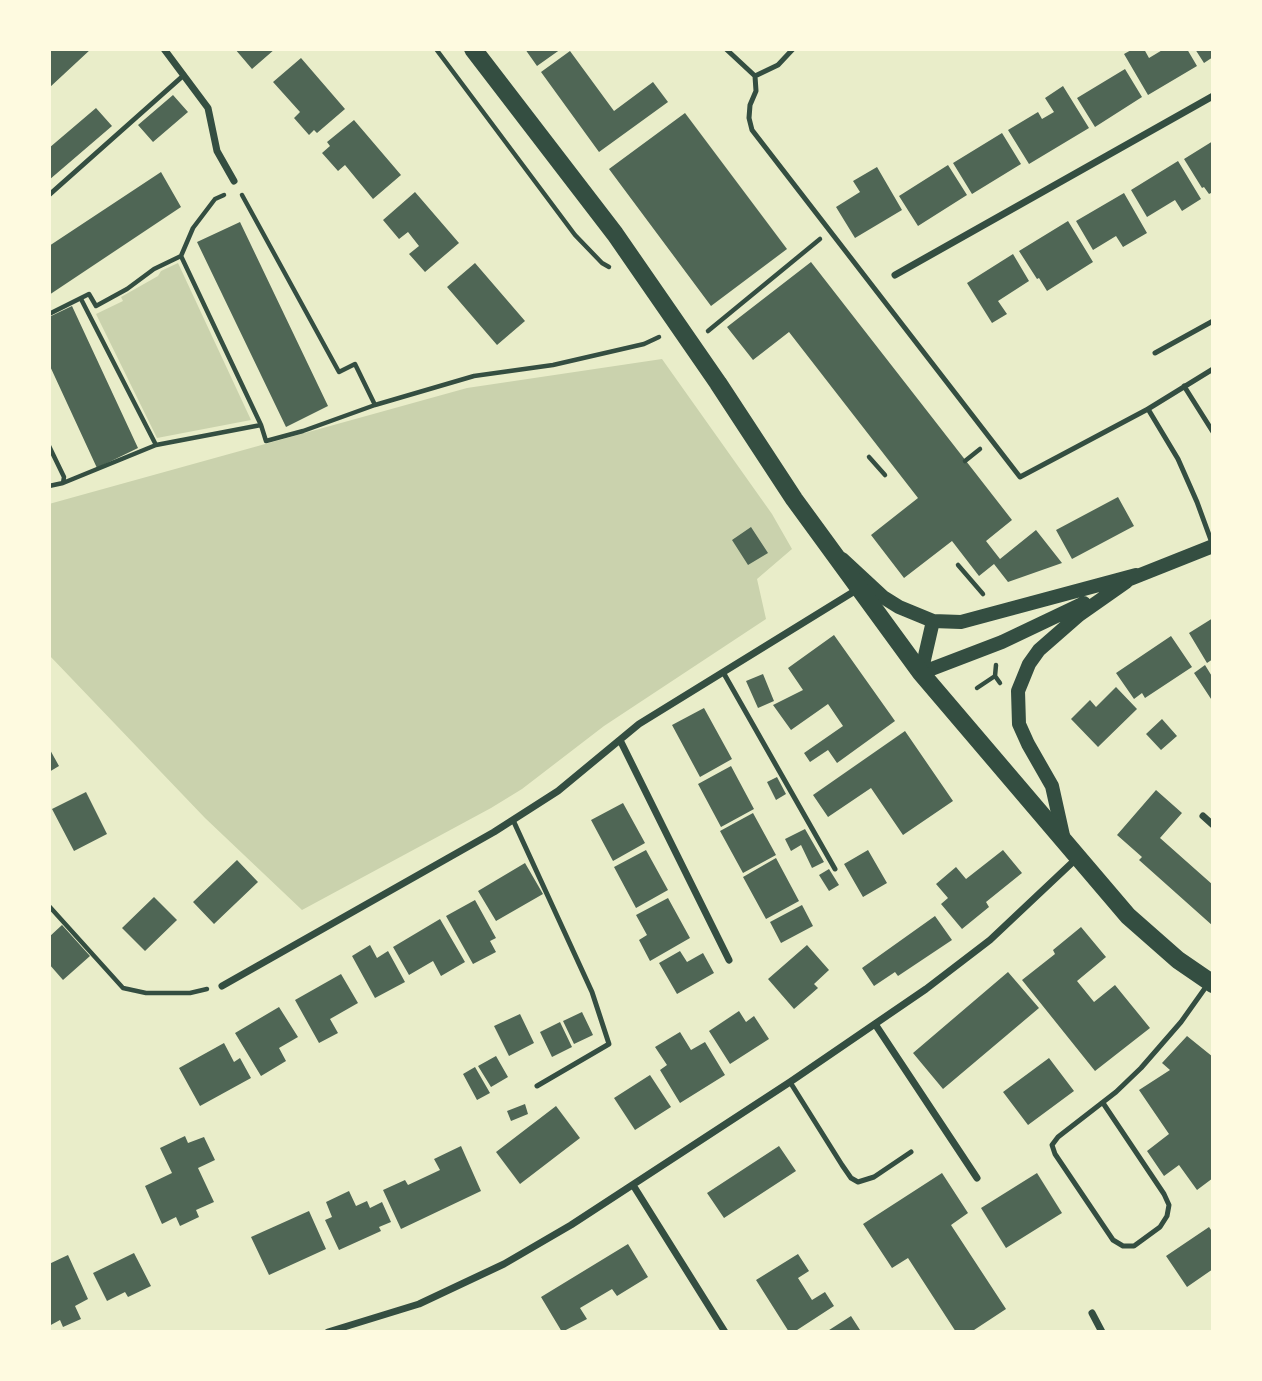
<!DOCTYPE html>
<style>
body{margin:0}
#map{position:relative;width:1262px;height:1381px;overflow:hidden;background:#e9edc9;font-family:Georgia,serif}
canvas{display:block}
.frame{position:absolute;inset:0;border:51px solid #fefae0;pointer-events:none}
</style>
<div id="map">
<canvas width="1262" height="1381"></canvas>
<div class="frame"></div>
</div>
<script>
const ctx = document.querySelector('canvas').getContext('2d');
ctx.lineJoin = 'round';
function fill(path, color) {
  ctx.fillStyle = color;
  ctx.fill(path, 'evenodd');
}
function shape(rows) {
  const path = new Path2D();
  for (const r of rows) {
    path.moveTo(r[0], r[1]);
    for (let i = 2; i < r.length; i += 2) path.lineTo(r[i], r[i + 1]);
  }
  return path;
}
function strokePath(path, color, width, dash) {
  ctx.strokeStyle = color;
  ctx.lineWidth = width;
  ctx.lineCap = dash ? 'butt' : 'round';
  ctx.setLineDash(dash || []);
  ctx.stroke(path);
}
const green = shape([
 [178,263,251,420,157,438,96,314,123,301,121,297,158,276,161,271],
 [662,359,772,514,792,549,757,579,766,619,604,726,522,789,491,808,302,910,205,818,49,655,49,504,467,388]
]);
const building = shape([
 [49,49,91,49,49,88],
 [235,49,275,49,252,69],
 [525,49,561,49,537,66],
 [1133,49,1144,49,1149,58,1164,49,1187,49,1197,66,1148,95,1124,54],
 [1195,49,1213,49,1213,57,1204,63],
 [570,51,614,111,653,82,668,102,599,152,541,72],
 [301,58,345,109,317,133,314,130,309,135,294,118,300,112,273,82],
 [1125,69,1142,97,1095,127,1077,98],
 [1063,86,1089,128,1029,164,1008,130,1038,112,1042,119,1054,112,1045,98],
 [173,95,188,112,153,142,138,125],
 [96,108,112,126,49,180,49,148],
 [685,113,787,249,711,306,609,169],
 [354,120,401,175,373,199,345,165,338,171,322,153,330,146,327,142],
 [1002,133,1021,164,972,194,953,163],
 [1213,141,1213,192,1209,194,1204,187,1202,188,1184,159],
 [1178,161,1201,199,1182,211,1175,200,1147,217,1131,190],
 [948,165,967,195,918,226,899,196],
 [877,167,902,210,855,238,836,207,860,192,853,181],
 [161,172,181,207,49,295,49,246],
 [415,192,459,243,425,272,409,254,419,246,408,232,399,239,383,220],
 [1124,193,1147,233,1123,247,1116,236,1093,250,1076,221],
 [1068,221,1093,262,1047,291,1039,278,1037,279,1019,251],
 [240,222,328,406,286,427,197,242],
 [1013,254,1029,281,998,301,1007,314,992,323,967,283],
 [811,262,1012,520,986,541,1000,559,1036,530,1062,563,1008,582,994,564,979,576,952,541,904,578,871,535,918,498,789,332,753,360,727,327],
 [475,263,525,321,497,345,447,287],
 [72,306,138,448,97,468,49,364,49,317],
 [1118,497,1134,526,1072,559,1056,530],
 [751,527,768,553,748,565,732,540],
 [1213,618,1213,659,1207,663,1189,633],
 [834,635,895,721,837,763,828,750,810,762,804,753,843,726,828,704,791,730,773,705,803,690,788,668],
 [1171,636,1192,667,1145,698,1142,693,1134,699,1116,673],
 [1205,665,1213,678,1213,702,1194,673],
 [763,674,774,701,758,708,746,681],
 [1116,687,1137,709,1098,747,1071,719,1090,700,1096,707],
 [704,708,732,759,700,777,672,725],
 [1162,719,1177,736,1161,750,1146,734],
 [905,731,953,801,903,835,871,788,828,817,813,795],
 [49,748,59,766,49,772],
 [731,766,754,809,721,827,698,784],
 [777,777,786,794,776,800,767,782],
 [1156,790,1182,813,1160,838,1213,885,1213,926,1139,860,1142,857,1117,835],
 [86,792,107,834,74,851,52,809],
 [623,803,645,843,613,861,591,820],
 [753,813,776,855,743,873,720,831],
 [805,829,824,862,812,868,801,845,791,851,785,839],
 [646,850,668,890,636,908,614,867],
 [868,850,887,883,863,897,844,864],
 [1003,850,1022,873,986,902,989,907,962,929,941,904,948,898,936,884,956,867,966,879],
 [776,858,799,901,766,919,743,877],
 [237,860,258,882,214,924,193,902],
 [525,863,543,894,496,921,478,891],
 [829,869,839,885,829,891,819,875],
 [154,897,177,920,145,951,122,928],
 [668,898,690,938,650,961,639,940,647,935,636,915],
 [475,900,496,938,490,941,496,952,473,964,446,916],
 [802,905,813,926,781,943,770,922],
 [935,916,952,940,898,976,895,972,874,986,862,968],
 [440,919,465,962,441,976,433,961,409,975,393,947],
 [62,925,90,956,63,980,49,964,49,937],
 [1081,927,1106,957,1077,981,1094,1002,1115,985,1150,1028,1095,1071,1022,980,1055,954,1053,950],
 [370,945,377,958,388,951,405,982,375,998,352,956],
 [807,945,829,970,814,984,818,988,794,1009,768,979],
 [680,951,687,962,703,953,714,973,677,994,659,963],
 [1008,972,1039,1008,943,1089,913,1053],
 [341,974,358,1003,330,1019,338,1033,319,1043,295,1000],
 [279,1007,298,1037,279,1048,286,1061,261,1076,235,1033],
 [739,1011,746,1022,754,1016,769,1039,730,1064,709,1031],
 [582,1012,593,1035,574,1044,563,1021],
 [520,1014,534,1043,509,1056,494,1026],
 [560,1022,572,1047,552,1057,540,1032],
 [680,1032,691,1050,705,1042,725,1075,680,1103,660,1070,667,1065,655,1047],
 [1187,1036,1213,1057,1213,1178,1197,1190,1179,1165,1164,1176,1147,1151,1169,1134,1139,1090,1170,1070,1162,1063],
 [224,1043,234,1062,240,1058,251,1078,200,1106,179,1068],
 [496,1056,508,1077,491,1087,478,1066],
 [1049,1058,1074,1091,1028,1125,1003,1092],
 [475,1067,490,1093,477,1100,463,1074],
 [650,1075,671,1107,635,1130,614,1098],
 [525,1104,528,1114,511,1121,507,1111],
 [556,1106,580,1138,520,1184,496,1152],
 [185,1136,188,1143,204,1137,215,1160,198,1168,214,1202,196,1210,199,1217,180,1226,176,1217,162,1224,145,1186,172,1173,160,1148],
 [461,1146,481,1191,401,1229,383,1190,405,1180,408,1185,440,1170,434,1159],
 [779,1146,796,1171,724,1218,707,1193],
 [942,1173,968,1213,951,1225,1006,1309,971,1332,956,1332,908,1258,892,1268,863,1224],
 [1037,1173,1062,1213,1006,1248,981,1208],
 [349,1191,356,1206,367,1201,370,1208,382,1202,391,1222,379,1227,381,1231,339,1250,325,1220,332,1217,326,1202],
 [309,1211,326,1249,269,1275,251,1237],
 [1209,1227,1213,1233,1213,1269,1187,1287,1166,1256],
 [628,1244,648,1277,617,1296,612,1289,580,1308,587,1319,562,1332,541,1297],
 [134,1253,151,1286,128,1297,125,1292,107,1301,93,1273],
 [798,1254,809,1271,798,1278,812,1300,825,1292,834,1306,794,1332,789,1332,756,1280],
 [68,1255,88,1299,75,1306,81,1319,63,1327,60,1320,49,1326,49,1264],
 [851,1316,860,1330,856,1332,826,1332]
]);
const path = shape([
 [436,49,575,235,602,263,609,267],
 [242,195,339,372,355,364,375,405],
 [181,256,193,228,215,199,224,195],
 [81,299,156,445],
 [49,314,89,294,96,306,127,289,154,269,181,256,261,425],
 [708,331,820,239],
 [49,446,64,477,63,483],
 [869,457,885,475],
 [965,461,980,449],
 [49,486,63,483,156,445,261,425,266,441,303,431,375,405,474,376,553,365,644,344,659,337],
 [958,565,983,594],
 [996,665,995,676,1000,683],
 [977,688,995,676],
 [49,906,123,988,146,993,190,993,207,989]
]);
const service = shape([
 [726,49,755,76],
 [793,49,778,65,755,76,756,91,750,105,749,118,752,130,1020,477,1148,409,1178,459,1197,502,1212,543],
 [49,195,184,75],
 [1155,353,1213,321],
 [1184,386,1213,432],
 [1148,409,1213,369],
 [723,672,835,869],
 [513,820,592,992,609,1044,537,1086],
 [790,1082,842,1165,851,1178,858,1182,874,1177,911,1152],
 [1103,1103,1164,1194,1169,1205,1167,1216,1160,1227,1134,1246,1123,1246,1113,1240,1055,1154,1052,1145,1058,1137,1116,1092,1141,1068,1181,1022,1208,984]
]);
const minor = shape([
 [164,49,208,108,217,151,234,181],
 [895,275,1213,96],
 [620,740,729,960],
 [1203,816,1213,825],
 [222,986,494,832,558,791,639,724,858,589],
 [875,1024,977,1178],
 [633,1185,725,1332],
 [1092,1313,1102,1332],
 [328,1332,419,1304,504,1264,571,1225,790,1082,926,989,990,940,1077,858]
]);
const secondary = shape([
 [842,559,883,597,899,607,933,621,961,622,1136,575],
 [1130,579,1213,546],
 [921,673,1002,642,1084,603],
 [921,673,933,621],
 [1064,840,1052,786,1028,744,1019,724,1018,691,1029,664,1039,650,1079,615,1126,582]
]);
const primary = shape([
 [473,49,615,234,718,383,794,499,921,673,1128,916,1178,960,1213,984]
]);
fill(green, '#cad2ad');
fill(building, '#4f6655');
strokePath(path, '#344e41', 4.5);
strokePath(service, '#344e41', 5);
strokePath(minor, '#344e41', 7);
strokePath(secondary, '#344e41', 14);
strokePath(primary, '#344e41', 18);
</script>
